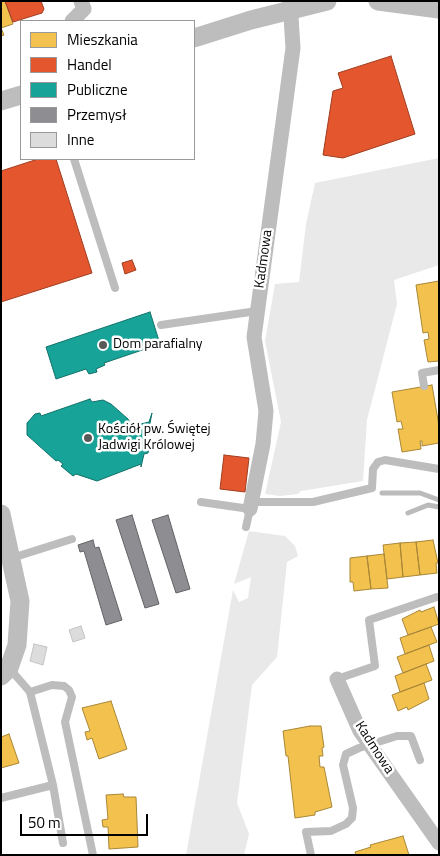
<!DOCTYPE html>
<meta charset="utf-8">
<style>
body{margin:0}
#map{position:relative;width:440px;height:856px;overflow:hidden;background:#fff;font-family:"Titillium Web",sans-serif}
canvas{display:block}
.frame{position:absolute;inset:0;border:2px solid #000;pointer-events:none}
.legend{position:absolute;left:20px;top:20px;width:175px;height:140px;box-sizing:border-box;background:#fff;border:1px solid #999;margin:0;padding:6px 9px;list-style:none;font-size:15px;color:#000}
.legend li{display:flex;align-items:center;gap:10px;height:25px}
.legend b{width:25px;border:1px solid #999}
.scale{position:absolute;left:20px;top:814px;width:128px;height:22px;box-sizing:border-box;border:2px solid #000;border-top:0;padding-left:6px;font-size:15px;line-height:18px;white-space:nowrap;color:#000;-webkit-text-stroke:4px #fff;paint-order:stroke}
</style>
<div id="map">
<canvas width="440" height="856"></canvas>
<div class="frame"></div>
<ul class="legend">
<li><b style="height:14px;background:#f2c14e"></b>Mieszkania</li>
<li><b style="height:14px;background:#e4572e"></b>Handel</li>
<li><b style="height:14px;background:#17a398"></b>Publiczne</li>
<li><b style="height:14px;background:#8d8d92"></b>Przemysł</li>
<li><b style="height:14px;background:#dcdcdc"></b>Inne</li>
</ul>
<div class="scale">50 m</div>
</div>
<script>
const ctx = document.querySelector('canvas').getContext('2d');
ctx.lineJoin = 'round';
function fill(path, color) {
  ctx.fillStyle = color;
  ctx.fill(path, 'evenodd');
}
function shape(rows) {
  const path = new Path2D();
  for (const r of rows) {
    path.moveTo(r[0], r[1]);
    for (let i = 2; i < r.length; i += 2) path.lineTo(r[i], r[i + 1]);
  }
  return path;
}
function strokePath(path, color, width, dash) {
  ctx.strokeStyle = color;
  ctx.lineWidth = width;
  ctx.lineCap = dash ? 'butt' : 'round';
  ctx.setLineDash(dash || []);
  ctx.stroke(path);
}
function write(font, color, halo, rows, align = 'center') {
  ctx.font = font + ' "Titillium Web",sans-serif';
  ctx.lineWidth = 5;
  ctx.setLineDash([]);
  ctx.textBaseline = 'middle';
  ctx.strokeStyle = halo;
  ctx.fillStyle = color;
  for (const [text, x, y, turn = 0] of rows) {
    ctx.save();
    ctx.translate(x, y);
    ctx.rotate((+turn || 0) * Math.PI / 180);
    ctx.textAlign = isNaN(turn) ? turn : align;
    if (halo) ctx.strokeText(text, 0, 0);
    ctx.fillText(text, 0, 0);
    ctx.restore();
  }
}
const green = shape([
 [439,158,439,265,394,280,397,304,367,420,363,481,301,491,298,494,280,496,265,494,281,422,265,341,275,284,299,282,306,224,315,183],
 [249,531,285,536,295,546,298,556,287,562,277,657,252,685,237,803,249,834,244,855,186,855,233,590,239,602,248,598,251,577,234,584]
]);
const homes = shape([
 [5,1,13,24,1,28,4,35,1,36,1,2,5,1],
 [439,281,439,361,428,362,424,340,429,339,428,332,423,333,416,285,439,281],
 [432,385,439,426,439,443,422,446,422,441,420,441,421,449,402,452,398,429,403,429,401,421,397,422,392,392,432,385],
 [433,540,438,563,436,563,437,573,420,575,416,542,433,540],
 [416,542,420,575,403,577,400,543,416,542],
 [400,543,403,577,387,579,383,545,400,543],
 [384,554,388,588,371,589,367,556,384,554],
 [367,556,371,589,354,591,353,582,350,582,350,558,367,556],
 [434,607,439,624,408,635,402,619,420,610,421,612,434,607],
 [431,627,437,642,405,654,400,638,431,627],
 [429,645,434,661,403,673,397,657,429,645],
 [426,664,432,680,400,692,395,676,426,664],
 [424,683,429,699,408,710,407,707,398,711,392,695,424,683],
 [111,701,127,749,99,759,92,738,87,740,85,732,90,731,82,708,111,701],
 [310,726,321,726,324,747,322,748,323,756,319,756,320,767,324,767,332,807,315,812,315,815,295,818,288,756,286,756,283,731,310,726],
 [9,734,19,763,1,768,1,737,9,734],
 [123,794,124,797,136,797,138,847,109,849,108,827,103,827,102,820,108,819,106,795,123,794],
 [403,836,409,855,356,855,355,852,371,847,370,845,403,836]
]);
const shops = shape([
 [5,1,41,1,44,9,42,13,13,22,5,1],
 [391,56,415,134,343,158,323,155,333,91,343,88,338,73,391,56],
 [38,159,56,159,92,273,1,302,1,171,38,159],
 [132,260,136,270,125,274,122,263,132,260],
 [224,455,249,458,245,492,220,489,224,455]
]);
const public = shape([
 [150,312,160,344,104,363,105,365,96,369,97,372,89,374,86,369,56,379,46,347,150,312],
 [90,399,92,402,103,400,111,404,128,419,132,426,149,422,152,413,146,444,150,445,148,453,144,454,141,467,141,464,97,481,76,474,73,476,61,466,63,464,58,460,56,461,27,435,27,423,35,414,40,413,41,416,90,399]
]);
const industry = shape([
 [132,515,159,604,145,608,116,520,132,515],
 [168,515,190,589,176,593,152,520,168,515],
 [93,540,95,548,99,547,122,620,106,625,84,551,80,552,78,545,93,540]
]);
const stream = shape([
 [382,493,420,493,439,500],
 [408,513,428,505,439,507]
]);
const building = shape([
 [81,626,85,638,73,642,69,630,81,626],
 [34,644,47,647,43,665,30,661,34,644]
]);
const service = shape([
 [74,159,115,288],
 [161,325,257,311],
 [424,386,422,373,439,370],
 [201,502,250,509,246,527],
 [252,502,313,502,372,488,373,469,378,462,385,460,439,469],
 [12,558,72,539],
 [10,669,30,692,53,785,63,843],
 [337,679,375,666,369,620,437,597],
 [30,692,52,685,64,686,69,690,72,697,65,722,93,855],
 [1,798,53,785],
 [311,855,306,832,331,831,346,824,352,818,353,808,343,765,346,754,359,748,397,736,411,736,420,760]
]);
const minor = shape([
 [72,21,84,9,81,1],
 [250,509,263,444,266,411,254,337,293,48,290,1],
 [337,679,360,731,439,843]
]);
const tertiary = shape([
 [378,1,439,9],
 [194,38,251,20,327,1],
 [1,101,21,95],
 [1,514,20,601,17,645,9,668,1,676]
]);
const markers = [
 [103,345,5,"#595959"],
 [88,438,5,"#595959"]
];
const streetNames = [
 ["Kadmowa",264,259,-82],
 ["Kadmowa",374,748,57]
];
const poiNames = [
 ["Dom parafialny",113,345],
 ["Kościół pw. Świętej",98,430],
 ["Jadwigi Królowej",98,446]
];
fill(green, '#e9e9e9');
fill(homes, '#f2c14e');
strokePath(homes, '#a98737', 1);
fill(shops, '#e4572e');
strokePath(shops, '#a03d20', 1);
fill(public, '#17a398');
strokePath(public, '#10726a', 1);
fill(industry, '#8d8d92');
strokePath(industry, '#636366', 1);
strokePath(stream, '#bbb', 5);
fill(building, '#dcdcdc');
strokePath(building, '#c4c4c4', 1);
strokePath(service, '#bdbdbd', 8);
strokePath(minor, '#bdbdbd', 15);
strokePath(tertiary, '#bdbdbd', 19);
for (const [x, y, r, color] of markers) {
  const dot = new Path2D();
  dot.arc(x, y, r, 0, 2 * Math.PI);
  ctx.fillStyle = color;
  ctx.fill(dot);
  strokePath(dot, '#fff', 2);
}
write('14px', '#000', '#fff', streetNames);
write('14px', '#000', '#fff', poiNames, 'left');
</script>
